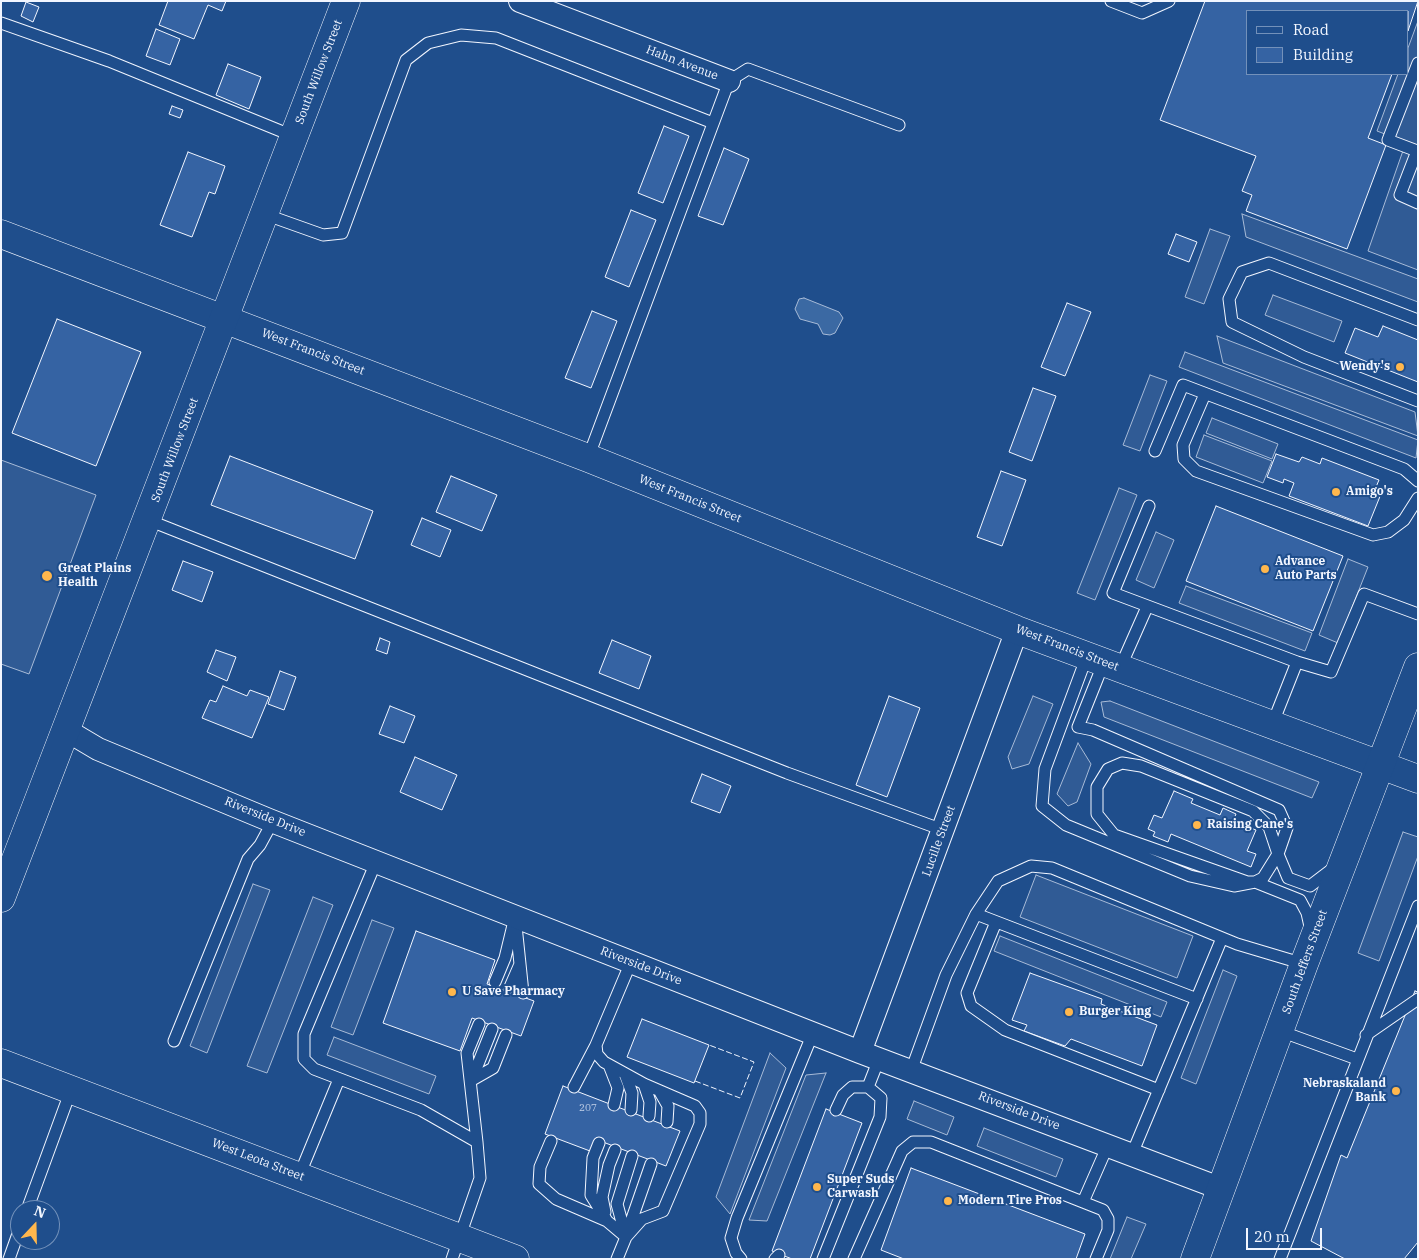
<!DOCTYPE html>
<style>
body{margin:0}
#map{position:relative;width:1419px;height:1260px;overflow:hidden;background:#1f4e8c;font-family:"IBM Plex Serif",serif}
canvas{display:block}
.frame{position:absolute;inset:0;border:2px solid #f2f6ff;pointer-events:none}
.legend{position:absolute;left:1246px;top:10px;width:162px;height:65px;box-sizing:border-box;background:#1f4e8c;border:1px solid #7391ba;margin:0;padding:6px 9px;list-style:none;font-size:15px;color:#f2f6ff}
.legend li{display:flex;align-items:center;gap:10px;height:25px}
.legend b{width:25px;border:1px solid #7391ba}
.north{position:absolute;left:10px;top:1200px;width:50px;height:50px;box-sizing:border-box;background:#1f4e8c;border:1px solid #7391ba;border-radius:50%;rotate:21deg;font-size:14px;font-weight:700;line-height:20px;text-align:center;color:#f2f6ff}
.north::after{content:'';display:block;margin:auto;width:18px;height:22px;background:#ffb74d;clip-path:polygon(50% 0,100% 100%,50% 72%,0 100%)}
.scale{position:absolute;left:1246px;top:1228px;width:76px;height:22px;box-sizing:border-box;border:2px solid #f2f6ff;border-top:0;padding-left:6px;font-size:15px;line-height:18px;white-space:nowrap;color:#f2f6ff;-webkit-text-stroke:4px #1f4e8c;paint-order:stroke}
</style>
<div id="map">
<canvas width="1419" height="1260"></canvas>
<div class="frame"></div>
<ul class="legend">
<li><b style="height:6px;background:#1f4e8c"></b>Road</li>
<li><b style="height:14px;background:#3563a3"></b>Building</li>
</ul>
<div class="north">N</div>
<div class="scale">20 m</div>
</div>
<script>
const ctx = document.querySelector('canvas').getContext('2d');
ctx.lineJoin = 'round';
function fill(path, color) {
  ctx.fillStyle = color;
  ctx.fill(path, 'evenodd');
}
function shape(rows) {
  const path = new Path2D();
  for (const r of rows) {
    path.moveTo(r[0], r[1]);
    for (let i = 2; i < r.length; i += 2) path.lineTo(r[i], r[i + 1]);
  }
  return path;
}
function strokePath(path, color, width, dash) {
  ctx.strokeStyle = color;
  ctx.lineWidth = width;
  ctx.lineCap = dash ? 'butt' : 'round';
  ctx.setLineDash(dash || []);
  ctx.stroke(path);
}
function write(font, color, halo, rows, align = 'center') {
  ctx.font = font + ' "IBM Plex Serif",serif';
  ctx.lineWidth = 4;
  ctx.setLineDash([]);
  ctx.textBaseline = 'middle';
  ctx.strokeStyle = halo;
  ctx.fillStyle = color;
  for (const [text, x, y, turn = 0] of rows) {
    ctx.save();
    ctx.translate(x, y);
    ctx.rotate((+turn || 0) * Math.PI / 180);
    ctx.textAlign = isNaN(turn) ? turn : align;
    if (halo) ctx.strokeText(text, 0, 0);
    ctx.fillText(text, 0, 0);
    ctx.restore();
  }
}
const parking = shape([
 [1418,21,1418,270,1368,251,1406,142,1377,131,1398,74,1408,74,1408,48,1418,21],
 [1242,214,1418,279,1418,302,1246,237,1242,214],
 [1210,229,1230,236,1204,304,1185,297,1210,229],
 [1273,295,1342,321,1334,342,1265,315,1273,295],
 [1217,336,1415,412,1418,436,1223,363,1217,336],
 [1185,352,1418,440,1416,458,1179,367,1185,352],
 [1150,375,1167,381,1140,451,1123,445,1150,375],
 [1212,418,1278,444,1272,459,1206,433,1212,418],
 [1204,435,1272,461,1263,483,1196,457,1204,435],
 [1,460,96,495,29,674,1,664,1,460],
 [1119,488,1137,495,1095,600,1077,593,1119,488],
 [1156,532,1174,540,1154,588,1136,580,1156,532],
 [1348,559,1368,567,1338,643,1319,635,1348,559],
 [1186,586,1312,633,1305,651,1179,603,1186,586],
 [1033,696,1053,704,1029,764,1012,769,1008,757,1033,696],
 [1110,701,1319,782,1312,798,1104,717,1101,702,1110,701],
 [1078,743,1091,764,1077,802,1068,806,1057,794,1078,743],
 [1403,832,1418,837,1418,856,1379,961,1358,953,1403,832],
 [1036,875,1193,936,1177,978,1020,917,1036,875],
 [253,884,270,890,207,1053,190,1046,253,884],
 [313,897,333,905,267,1073,247,1066,313,897],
 [372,920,394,928,353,1035,331,1027,372,920],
 [1000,936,1167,1002,1161,1017,994,951,1000,936],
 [1223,970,1237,976,1196,1084,1181,1078,1223,970],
 [334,1037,436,1076,429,1094,327,1055,334,1037],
 [770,1053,786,1068,730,1214,716,1197,770,1053],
 [826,1073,767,1221,749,1220,806,1075,826,1073],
 [914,1101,954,1117,947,1135,907,1119,914,1101],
 [984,1128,1063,1159,1056,1177,977,1146,984,1128],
 [1127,1217,1146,1224,1131,1259,1110,1259,1127,1217]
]);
const water = shape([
 [804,298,839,312,843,318,835,333,830,335,823,334,818,324,800,319,795,309,799,299,804,298]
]);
const building = shape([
 [168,1,226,1,222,11,208,5,194,39,159,25,168,1],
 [1205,1,1418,1,1408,31,1408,11,1248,11,1248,74,1392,74,1368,138,1386,145,1347,249,1246,211,1252,195,1242,191,1256,156,1160,120,1205,1],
 [26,2,39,7,33,22,21,16,26,2],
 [156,29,180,39,170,65,146,56,156,29],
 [228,64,261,77,249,109,216,95,228,64],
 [172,106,183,110,180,118,169,114,172,106],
 [664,126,689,136,663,203,638,193,664,126],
 [724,148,749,159,723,225,698,216,724,148],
 [188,152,225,166,215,194,209,192,192,237,160,225,188,152],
 [631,210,656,220,629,287,605,277,631,210],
 [1176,234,1197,242,1189,262,1168,254,1176,234],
 [1067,303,1091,312,1065,376,1041,367,1067,303],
 [592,311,617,321,591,388,565,378,592,311],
 [57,319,141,352,96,466,12,433,57,319],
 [1383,326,1418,340,1418,382,1345,353,1355,328,1378,337,1383,326],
 [1033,388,1056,396,1032,461,1009,452,1033,388],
 [1276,454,1299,462,1302,457,1320,464,1322,458,1379,480,1376,487,1383,489,1368,526,1289,496,1294,483,1284,479,1283,483,1267,477,1276,454],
 [230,456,373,511,355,559,211,505,230,456],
 [1001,471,1026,480,1002,546,977,537,1001,471],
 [451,476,497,495,482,531,436,512,451,476],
 [1216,506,1343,556,1313,631,1186,581,1216,506],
 [422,518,451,530,440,557,411,545,422,518],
 [183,561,213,572,202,602,172,590,183,561],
 [380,638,390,642,387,654,376,650,380,638],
 [612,640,651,656,639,689,599,673,612,640],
 [216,650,236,657,227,681,207,672,216,650],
 [280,671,296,677,284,710,268,704,280,671],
 [223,686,247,696,250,690,269,697,252,738,202,718,210,700,216,702,223,686],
 [889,696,920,708,887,797,856,785,889,696],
 [390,706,415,716,404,743,379,734,390,706],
 [415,757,457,775,442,810,400,792,415,757],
 [702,774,731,786,720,813,691,802,702,774],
 [1174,791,1193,799,1191,803,1220,815,1223,808,1236,814,1233,821,1256,830,1247,851,1256,854,1251,867,1171,834,1168,842,1153,836,1155,832,1148,829,1154,815,1162,818,1174,791],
 [416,931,495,960,487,984,534,1001,521,1036,472,1018,460,1051,383,1023,416,931],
 [1030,973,1102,999,1101,1004,1157,1025,1142,1066,1071,1039,1065,1046,1024,1031,1027,1025,1012,1020,1030,973],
 [1415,991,1418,992,1418,1242,1404,1259,1345,1259,1311,1241,1341,1155,1347,1158,1415,991],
 [642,1019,709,1045,694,1083,627,1057,642,1019],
 [563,1086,680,1131,666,1166,595,1139,590,1151,545,1134,563,1086],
 [826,1109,862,1123,810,1259,792,1259,772,1251,826,1109],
 [911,1168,1085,1234,1076,1259,904,1259,881,1250,911,1168]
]);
const service = shape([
 [1111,1,1142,13,1169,1],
 [1,23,109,61,293,136],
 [1418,63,1388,140,1417,151,1400,195,1418,203],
 [264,214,323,235,342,233,406,60,428,43,461,35,496,38,713,123],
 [1418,320,1269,263,1242,272,1229,299,1232,322,1304,357,1418,401],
 [1205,394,1183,445,1184,459,1196,471,1373,535,1388,532,1404,520,1418,498],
 [1155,451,1183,385,1404,469,1418,481],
 [588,458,729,81,748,69,899,125],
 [1149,506,1113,593,1297,662,1331,672,1364,594,1418,614],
 [148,520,787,773,943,830],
 [1087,656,1045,769,1042,806,1066,825,1190,876,1234,886,1255,882,1300,900,1307,913,1311,931],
 [1104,662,1078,727,1093,730,1279,810,1287,828,1278,854,1288,878,1310,886,1335,867],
 [1120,668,1147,607],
 [1272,725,1297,662],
 [1122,763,1141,766,1253,811,1269,827,1278,854,1263,878,1255,882,1247,882,1114,835,1097,814,1097,787,1108,769,1122,763],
 [376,862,304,1034,304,1059,314,1069,421,1110,477,1142,480,1178,452,1259],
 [976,914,1197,999],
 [996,922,967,993,971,1006,1005,1030,1159,1090],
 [520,964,523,993],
 [495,982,505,958,513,925],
 [510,987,520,964,515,916],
 [1280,1031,1357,1059],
 [1366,1035,1418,999],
 [174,1041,248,859,260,845,273,821],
 [609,1065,618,1088,614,1105],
 [911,1071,946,975,976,914,998,881,1031,866,1052,868,1237,944,1304,964],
 [625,1074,632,1093,631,1110],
 [472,1079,492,1029],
 [472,1080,493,1068,506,1035],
 [644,1084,650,1102,649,1116],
 [574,1087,596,1045],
 [868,1087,879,1059],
 [660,1092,668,1106,667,1122],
 [551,1141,540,1167,539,1184,556,1199,607,1221,626,1237],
 [477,1142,467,1053,479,1024],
 [599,1143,593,1158,591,1195,607,1221],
 [1132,1154,1222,938],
 [299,1176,339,1079],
 [1083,1202,1108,1145],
 [27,1210,71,1090],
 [605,1212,602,1197,609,1165,615,1150],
 [627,1233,651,1164],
 [626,1237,617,1204,632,1156],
 [9,1259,20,1228],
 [617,1259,626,1237,642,1219,663,1211,700,1124,700,1113,695,1106,644,1084,604,1062,597,1054,596,1045,631,962],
 [741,1259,736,1253,731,1238,737,1218,813,1033],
 [775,1259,779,1255],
 [823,1259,880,1117,881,1098,868,1087,852,1087,843,1095,836,1110],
 [854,1259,902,1151,913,1142,931,1142,1103,1210,1108,1219,1108,1230,1096,1259],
 [1280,1259,1418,906]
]);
const minor = shape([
 [520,1,729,81],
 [66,730,98,749,269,820,860,1052,1222,1189],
 [860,1052,1017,630]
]);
const tertiary = shape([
 [1,234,588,458,1017,630,1418,779]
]);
const secondary = shape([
 [1,898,346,1],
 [1,1063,515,1259]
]);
const trunk = shape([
 [1195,1259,1304,964,1418,667]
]);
const fence = shape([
 [695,1081,740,1098,754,1062,709,1045]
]);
const markers = [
 [1400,367,5,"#ffb74d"],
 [1336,492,5,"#ffb74d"],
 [1265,569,5,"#ffb74d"],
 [47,576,6,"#ffb74d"],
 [1197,825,5,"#ffb74d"],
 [452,992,5,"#ffb74d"],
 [1069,1012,5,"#ffb74d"],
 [1396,1091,5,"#ffb74d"],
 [817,1187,5,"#ffb74d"],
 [948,1201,5,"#ffb74d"]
];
const numberNames = [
 ["207",588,1108]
];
const streetNames = [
 ["Hahn Avenue",682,63,21],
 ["South Willow Street",319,72,-69],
 ["West Francis Street",313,352,21],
 ["South Willow Street",175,450,-69],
 ["West Francis Street",690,499,22],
 ["West Francis Street",1067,648,21],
 ["Riverside Drive",265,817,22],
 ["Lucille Street",939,841,-70],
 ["South Jeffers Street",1305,962,-70],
 ["Riverside Drive",641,966,21],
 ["Riverside Drive",1019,1111,21],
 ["West Leota Street",258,1160,21]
];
const poiNames = [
 ["Wendy's",1390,367,"right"],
 ["Amigo's",1346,492],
 ["Advance",1275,562],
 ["Auto Parts",1275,576],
 ["Great Plains",58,569],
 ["Health",58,583],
 ["Raising Cane's",1207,825],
 ["U Save Pharmacy",462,992],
 ["Burger King",1079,1012],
 ["Nebraskaland",1386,1084,"right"],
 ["Bank",1386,1098,"right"],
 ["Super Suds",827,1180],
 ["Carwash",827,1194],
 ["Modern Tire Pros",958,1201]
];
fill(parking, '#305b95');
strokePath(parking, '#a8bbd7', 1);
fill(water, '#3b69a3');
strokePath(water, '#a8bbd7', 1);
fill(building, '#3563a3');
strokePath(building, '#f2f6ff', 1);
strokePath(service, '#f2f6ff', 13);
strokePath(minor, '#f2f6ff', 24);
strokePath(tertiary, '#f2f6ff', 29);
strokePath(secondary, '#f2f6ff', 29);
strokePath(trunk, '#f2f6ff', 29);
strokePath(service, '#1f4e8c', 11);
strokePath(minor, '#1f4e8c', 22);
strokePath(tertiary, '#1f4e8c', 28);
strokePath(secondary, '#1f4e8c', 28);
strokePath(trunk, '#1f4e8c', 28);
strokePath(fence, '#f2f6ff', 1, [6, 2.5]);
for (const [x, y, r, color] of markers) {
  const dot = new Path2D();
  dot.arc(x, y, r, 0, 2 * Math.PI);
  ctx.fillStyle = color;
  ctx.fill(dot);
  strokePath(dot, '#1f4e8c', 2);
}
write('10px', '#c3d1e8', null, numberNames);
write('12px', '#f2f6ff', '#1f4e8c', streetNames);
write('bold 12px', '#f2f6ff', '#1f4e8c', poiNames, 'left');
</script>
